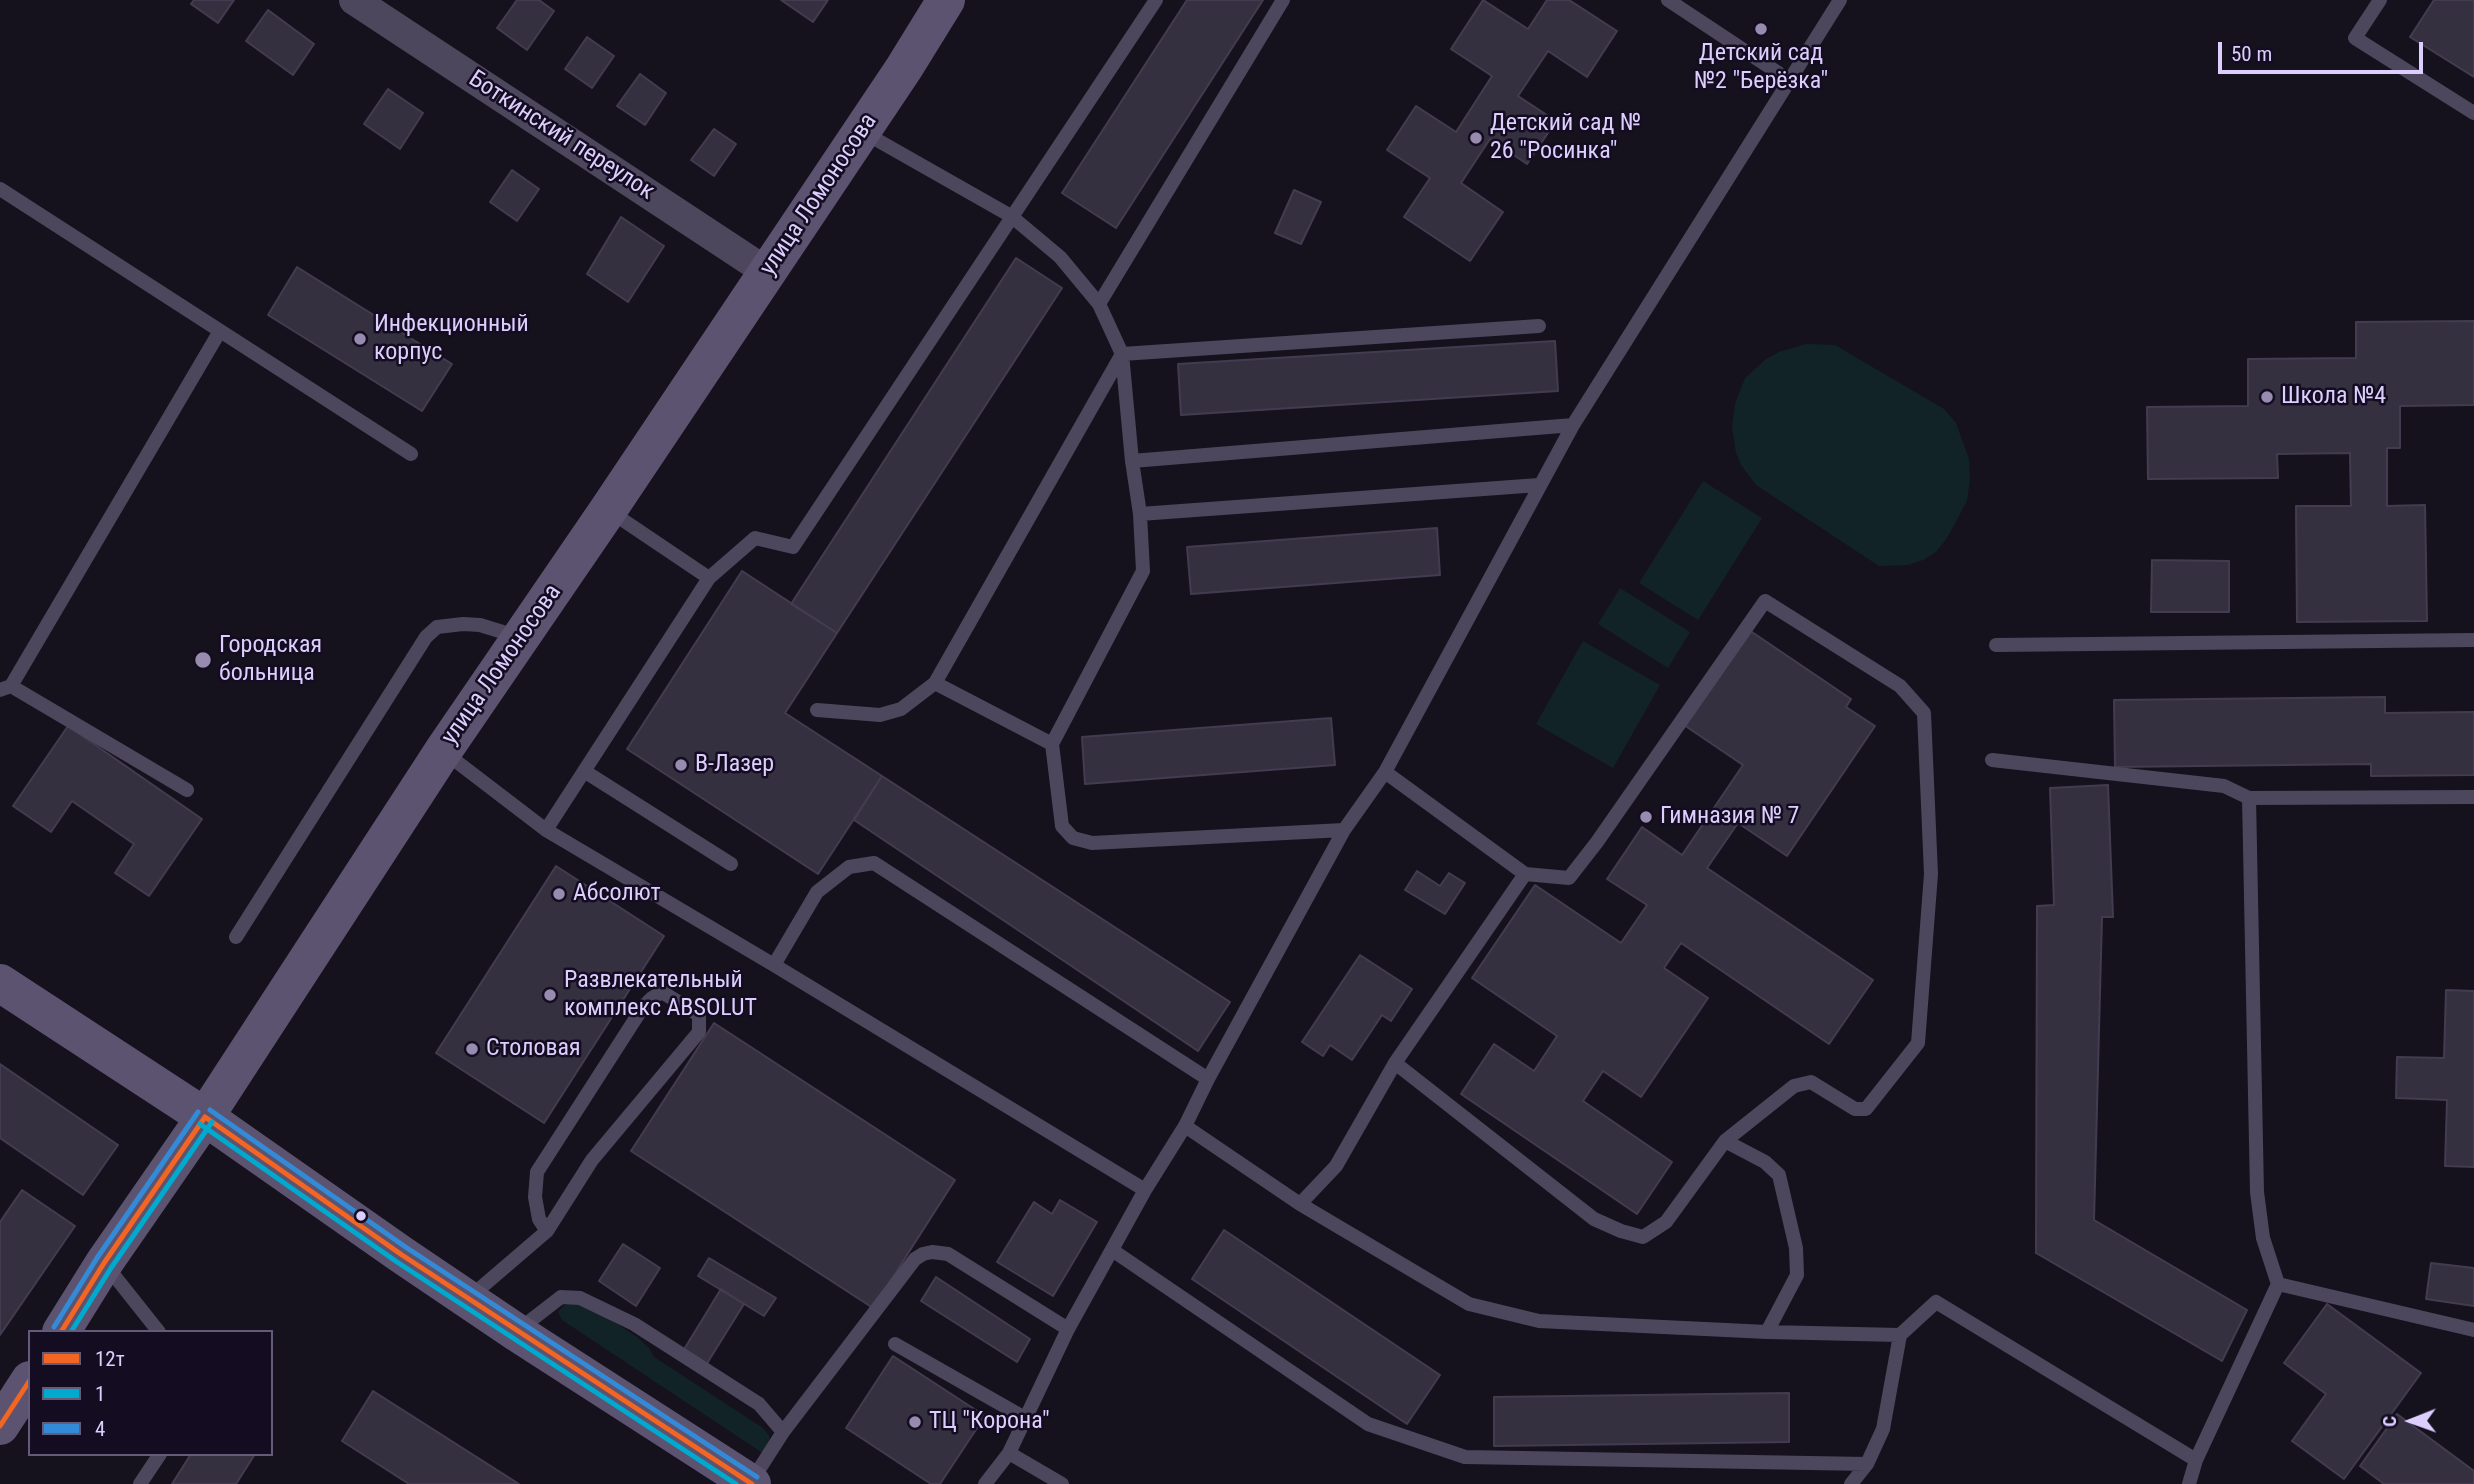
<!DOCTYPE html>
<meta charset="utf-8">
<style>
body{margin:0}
#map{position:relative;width:2474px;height:1484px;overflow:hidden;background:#15121d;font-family:"Roboto Condensed",sans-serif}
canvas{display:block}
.legend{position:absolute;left:28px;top:1330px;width:245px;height:126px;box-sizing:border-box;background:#140d21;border:2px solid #645a79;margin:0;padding:9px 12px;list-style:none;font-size:21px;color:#ddcefe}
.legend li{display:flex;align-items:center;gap:14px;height:35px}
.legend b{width:35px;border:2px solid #645a79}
.north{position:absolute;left:2376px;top:1386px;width:70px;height:70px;-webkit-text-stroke:5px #140d21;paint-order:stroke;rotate:269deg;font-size:19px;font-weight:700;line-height:28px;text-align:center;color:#ddcefe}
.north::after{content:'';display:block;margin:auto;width:24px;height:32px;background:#ddcefe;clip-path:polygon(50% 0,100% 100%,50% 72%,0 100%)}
.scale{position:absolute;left:2218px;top:42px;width:205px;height:32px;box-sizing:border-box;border:4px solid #ddcefe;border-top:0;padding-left:9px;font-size:21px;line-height:24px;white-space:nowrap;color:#ddcefe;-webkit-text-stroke:5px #140d21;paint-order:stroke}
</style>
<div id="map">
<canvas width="2474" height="1484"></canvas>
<ul class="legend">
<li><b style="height:9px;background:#f26522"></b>12т</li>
<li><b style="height:9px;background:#00a9ce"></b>1</li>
<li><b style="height:9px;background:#338bd7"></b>4</li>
</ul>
<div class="north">С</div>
<div class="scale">50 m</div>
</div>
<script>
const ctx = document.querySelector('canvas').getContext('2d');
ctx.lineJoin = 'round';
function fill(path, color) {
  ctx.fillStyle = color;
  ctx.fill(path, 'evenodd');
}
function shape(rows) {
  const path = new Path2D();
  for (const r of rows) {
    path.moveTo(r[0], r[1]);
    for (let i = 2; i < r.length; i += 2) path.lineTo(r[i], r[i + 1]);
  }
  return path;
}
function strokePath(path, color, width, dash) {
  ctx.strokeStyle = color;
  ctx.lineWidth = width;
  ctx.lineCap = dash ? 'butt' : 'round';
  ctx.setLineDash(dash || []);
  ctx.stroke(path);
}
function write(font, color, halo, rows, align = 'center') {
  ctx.font = font + ' "Roboto Condensed",sans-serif';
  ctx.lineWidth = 5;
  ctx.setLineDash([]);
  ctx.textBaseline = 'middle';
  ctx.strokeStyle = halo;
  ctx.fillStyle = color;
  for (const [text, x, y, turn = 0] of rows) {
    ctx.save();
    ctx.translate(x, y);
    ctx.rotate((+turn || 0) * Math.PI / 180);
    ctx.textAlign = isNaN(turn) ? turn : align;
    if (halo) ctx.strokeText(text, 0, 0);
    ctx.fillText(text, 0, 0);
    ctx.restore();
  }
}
const green = shape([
 [1806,344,1835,345,1944,409,1956,423,1969,459,1970,479,1967,501,1947,538,1936,552,1923,560,1908,565,1879,566,1756,485,1741,465,1736,453,1732,427,1735,404,1745,378,1766,359,1779,352],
 [1703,481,1762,518,1698,620,1639,583],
 [1620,588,1690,632,1668,668,1598,624],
 [1583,641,1660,685,1613,768,1536,724],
 [570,1303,590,1306,637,1337,649,1348,654,1357,763,1428,769,1436,771,1447,767,1456,562,1320,558,1312,563,1306]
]);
const building = shape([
 [194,0,234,0,218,23,191,4,194,0],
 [517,0,539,0,554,11,527,50,497,28,517,0],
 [781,0,828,0,813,22,781,0],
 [1187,0,1263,0,1116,228,1062,193,1187,0],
 [1483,0,1528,29,1547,0,1569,0,1617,31,1587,77,1548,51,1518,96,1556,121,1527,164,1490,139,1461,183,1503,212,1470,261,1404,217,1430,178,1387,150,1416,106,1456,132,1492,76,1451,49,1483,0],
 [2434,0,2474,0,2474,77,2410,37,2434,0],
 [268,10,314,44,293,75,246,41,268,10],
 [587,37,614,56,592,88,565,69,587,37],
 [640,74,666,93,645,125,617,106,640,74],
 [388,89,423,113,400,149,364,124,388,89],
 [714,129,736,144,714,176,691,160,714,129],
 [512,170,539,189,517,221,490,202,512,170],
 [1294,190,1321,202,1301,244,1275,233,1294,190],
 [621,217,664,246,628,302,587,274,621,217],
 [1016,258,1062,288,837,633,791,604,1016,258],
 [297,267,452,364,422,411,268,315,297,267],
 [2474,321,2474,405,2400,406,2400,448,2387,448,2387,506,2425,505,2427,621,2297,622,2296,506,2351,506,2350,453,2277,454,2278,478,2148,479,2147,407,2248,406,2248,359,2356,358,2356,322,2474,321],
 [1555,341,1558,391,1181,415,1178,364,1555,341],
 [1437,528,1440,575,1191,594,1187,547,1437,528],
 [2152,560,2229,561,2229,612,2151,612,2152,560],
 [742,571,837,633,785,713,882,776,818,874,627,749,742,571],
 [1749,630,1851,699,1846,707,1875,726,1787,856,1738,823,1707,868,1873,980,1829,1044,1681,943,1664,968,1708,998,1641,1097,1603,1071,1583,1101,1672,1162,1637,1214,1461,1094,1494,1044,1534,1071,1557,1036,1472,978,1535,885,1621,943,1647,905,1607,879,1642,827,1682,855,1743,765,1684,725,1749,630],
 [2385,697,2385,713,2474,712,2474,775,2371,776,2371,764,2115,767,2114,700,2385,697],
 [1331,718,1335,765,1085,784,1082,737,1331,718],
 [68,726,202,819,149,896,115,873,134,844,72,801,51,832,13,806,68,726],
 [882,776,1230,1002,1198,1051,854,820,882,776],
 [2108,785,2113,917,2102,917,2094,1220,2247,1310,2222,1361,2036,1253,2037,906,2054,905,2050,788,2108,785],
 [556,866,664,936,544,1123,436,1053,556,866],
 [1417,871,1440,886,1449,873,1465,883,1445,914,1405,890,1417,871],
 [1360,955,1412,989,1391,1021,1382,1015,1352,1060,1330,1045,1323,1056,1302,1042,1360,955],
 [2446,990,2474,991,2474,1167,2445,1166,2447,1100,2396,1098,2397,1057,2444,1058,2446,990],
 [714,1023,955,1180,873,1308,631,1151,714,1023],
 [0,1064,118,1145,83,1195,0,1138,0,1064],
 [22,1190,75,1226,0,1335,0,1222,22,1190],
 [1060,1200,1097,1222,1053,1296,997,1262,1034,1202,1052,1214,1060,1200],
 [1224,1230,1440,1375,1407,1424,1192,1279,1224,1230],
 [623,1244,660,1268,636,1306,599,1281,623,1244],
 [709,1258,776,1298,764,1316,698,1276,709,1258],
 [2431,1263,2474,1268,2474,1306,2426,1299,2431,1263],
 [936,1277,1030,1339,1017,1362,921,1301,936,1277],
 [721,1289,744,1304,706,1365,683,1351,721,1289],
 [2327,1304,2421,1373,2344,1479,2292,1441,2326,1394,2284,1363,2327,1304],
 [893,1356,985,1416,940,1484,931,1484,846,1428,893,1356],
 [373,1391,519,1484,409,1484,342,1441,373,1391],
 [1789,1393,1789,1442,1494,1446,1494,1397,1789,1393],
 [2397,1414,2474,1471,2474,1484,2384,1484,2360,1466,2397,1414],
 [191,1454,255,1454,236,1484,172,1484,191,1454]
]);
const service = shape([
 [1668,0,1789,80],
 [2380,0,2355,38,2474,113],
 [0,189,411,454],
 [1099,304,1283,0],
 [1132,461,1122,354,1539,326],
 [608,510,709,578],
 [1140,514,1539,485],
 [1996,645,2474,640],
 [935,683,1052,744],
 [11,686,220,331],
 [0,690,11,686,187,790],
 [817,710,880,715,901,709,935,683,1122,354,1099,304,1060,257,1011,216,863,132],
 [444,752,546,830,774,965,1145,1190],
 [1992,760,2224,786,2249,798],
 [584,771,731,864],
 [1385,772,1525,874,1569,878,1597,842,1765,601,1900,686,1924,713,1931,874,1918,1043,1866,1109,1855,1109,1811,1082,1794,1086,1725,1141,1666,1222,1643,1237,1621,1231,1594,1219,1395,1063],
 [546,830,709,578,755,538,793,547,1156,0],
 [1344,830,1092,843,1073,838,1062,826,1052,744,1143,571,1140,514,1132,461,1573,425],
 [236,937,426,637,437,627,463,624,480,625,519,637],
 [774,965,817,892,849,867,874,863,1208,1079],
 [1185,1126,1300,1204,1469,1304,1539,1321,1767,1332,1900,1335,1936,1302,2196,1460],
 [1725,1141,1765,1162,1779,1175,1796,1248,1797,1275,1767,1332],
 [1300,1204,1336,1166,1395,1063,1525,874],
 [1112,1250,1368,1424,1465,1457,1867,1464],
 [105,1264,159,1332],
 [2278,1284,2263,1238,2257,1192,2249,798,2474,797],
 [470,1297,547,1231,592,1160,699,1032,699,1015,662,992,652,998,643,1007,537,1172,535,1197,539,1219,547,1231],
 [517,1331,561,1297,580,1298,634,1324,759,1404,783,1432],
 [895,1344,1025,1418],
 [1009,1453,1062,1484],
 [751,1482,783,1432,915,1259,923,1254,932,1252,948,1254,1068,1329],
 [140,1484,160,1454],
 [985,1484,1009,1453,1068,1329,1145,1190,1185,1126,1208,1079,1344,830,1385,772,1573,425,1840,0],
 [1851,1484,1867,1464,1883,1429,1900,1335],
 [2189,1484,2196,1460,2278,1284,2474,1330]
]);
const minor = shape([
 [354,0,767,272]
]);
const secondary = shape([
 [0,983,205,1117,402,1255,516,1332,752,1484],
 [61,1332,104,1263,205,1117,443,751,608,510,904,68,946,0],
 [0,1426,30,1380]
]);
const bus1 = shape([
 [205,1117,402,1255,752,1484],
 [61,1332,104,1263,205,1117],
 [0,1426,30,1380]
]);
const bus2 = shape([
 [200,1124,397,1262,736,1484],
 [71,1332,111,1268,212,1122]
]);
const bus3 = shape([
 [210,1110,407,1248,757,1477],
 [54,1327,97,1258,198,1112]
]);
const markers = [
 [1761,29,7,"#978caf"],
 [1476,138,7,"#978caf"],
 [360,339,7,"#978caf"],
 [2267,397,7,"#978caf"],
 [203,660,9,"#978caf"],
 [681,765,7,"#978caf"],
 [1646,817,7,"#978caf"],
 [559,894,7,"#978caf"],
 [550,995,7,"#978caf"],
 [472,1049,7,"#978caf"],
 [361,1216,6,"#ddcefe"],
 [915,1422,7,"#978caf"]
];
const poiNames = [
 ["Детский сад",1761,54,"center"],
 ["№2 \"Берёзка\"",1761,82,"center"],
 ["Детский сад №",1490,124],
 ["26 \"Росинка\"",1490,152],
 ["Инфекционный",374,325],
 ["корпус",374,353],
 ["Школа №4",2281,397],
 ["Городская",219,646],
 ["больница",219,674],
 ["В-Лазер",695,765],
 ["Гимназия № 7",1660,817],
 ["Абсолют",573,894],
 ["Развлекательный",564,981],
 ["комплекс ABSOLUT",564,1009],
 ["Столовая",486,1049],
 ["ТЦ \"Корона\"",929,1422]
];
const streetNames = [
 ["Боткинский переулок",561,136,33],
 ["улица Ломоносова",819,195,-56],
 ["улица Ломоносова",502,665,-55]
];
fill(green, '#122328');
fill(building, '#35303f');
strokePath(building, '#433c50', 2);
strokePath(service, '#4c475d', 14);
strokePath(minor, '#4c475d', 30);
strokePath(secondary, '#5b5370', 38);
strokePath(bus1, '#f26522', 5);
strokePath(bus2, '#00a9ce', 5);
strokePath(bus3, '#338bd7', 5);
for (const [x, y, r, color] of markers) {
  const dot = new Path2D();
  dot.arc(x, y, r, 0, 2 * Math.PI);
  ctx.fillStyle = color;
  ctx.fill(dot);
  strokePath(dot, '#140d21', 2.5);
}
write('24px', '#ddcefe', '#140d21', poiNames, 'left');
write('24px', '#ddcefe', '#140d21', streetNames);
</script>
